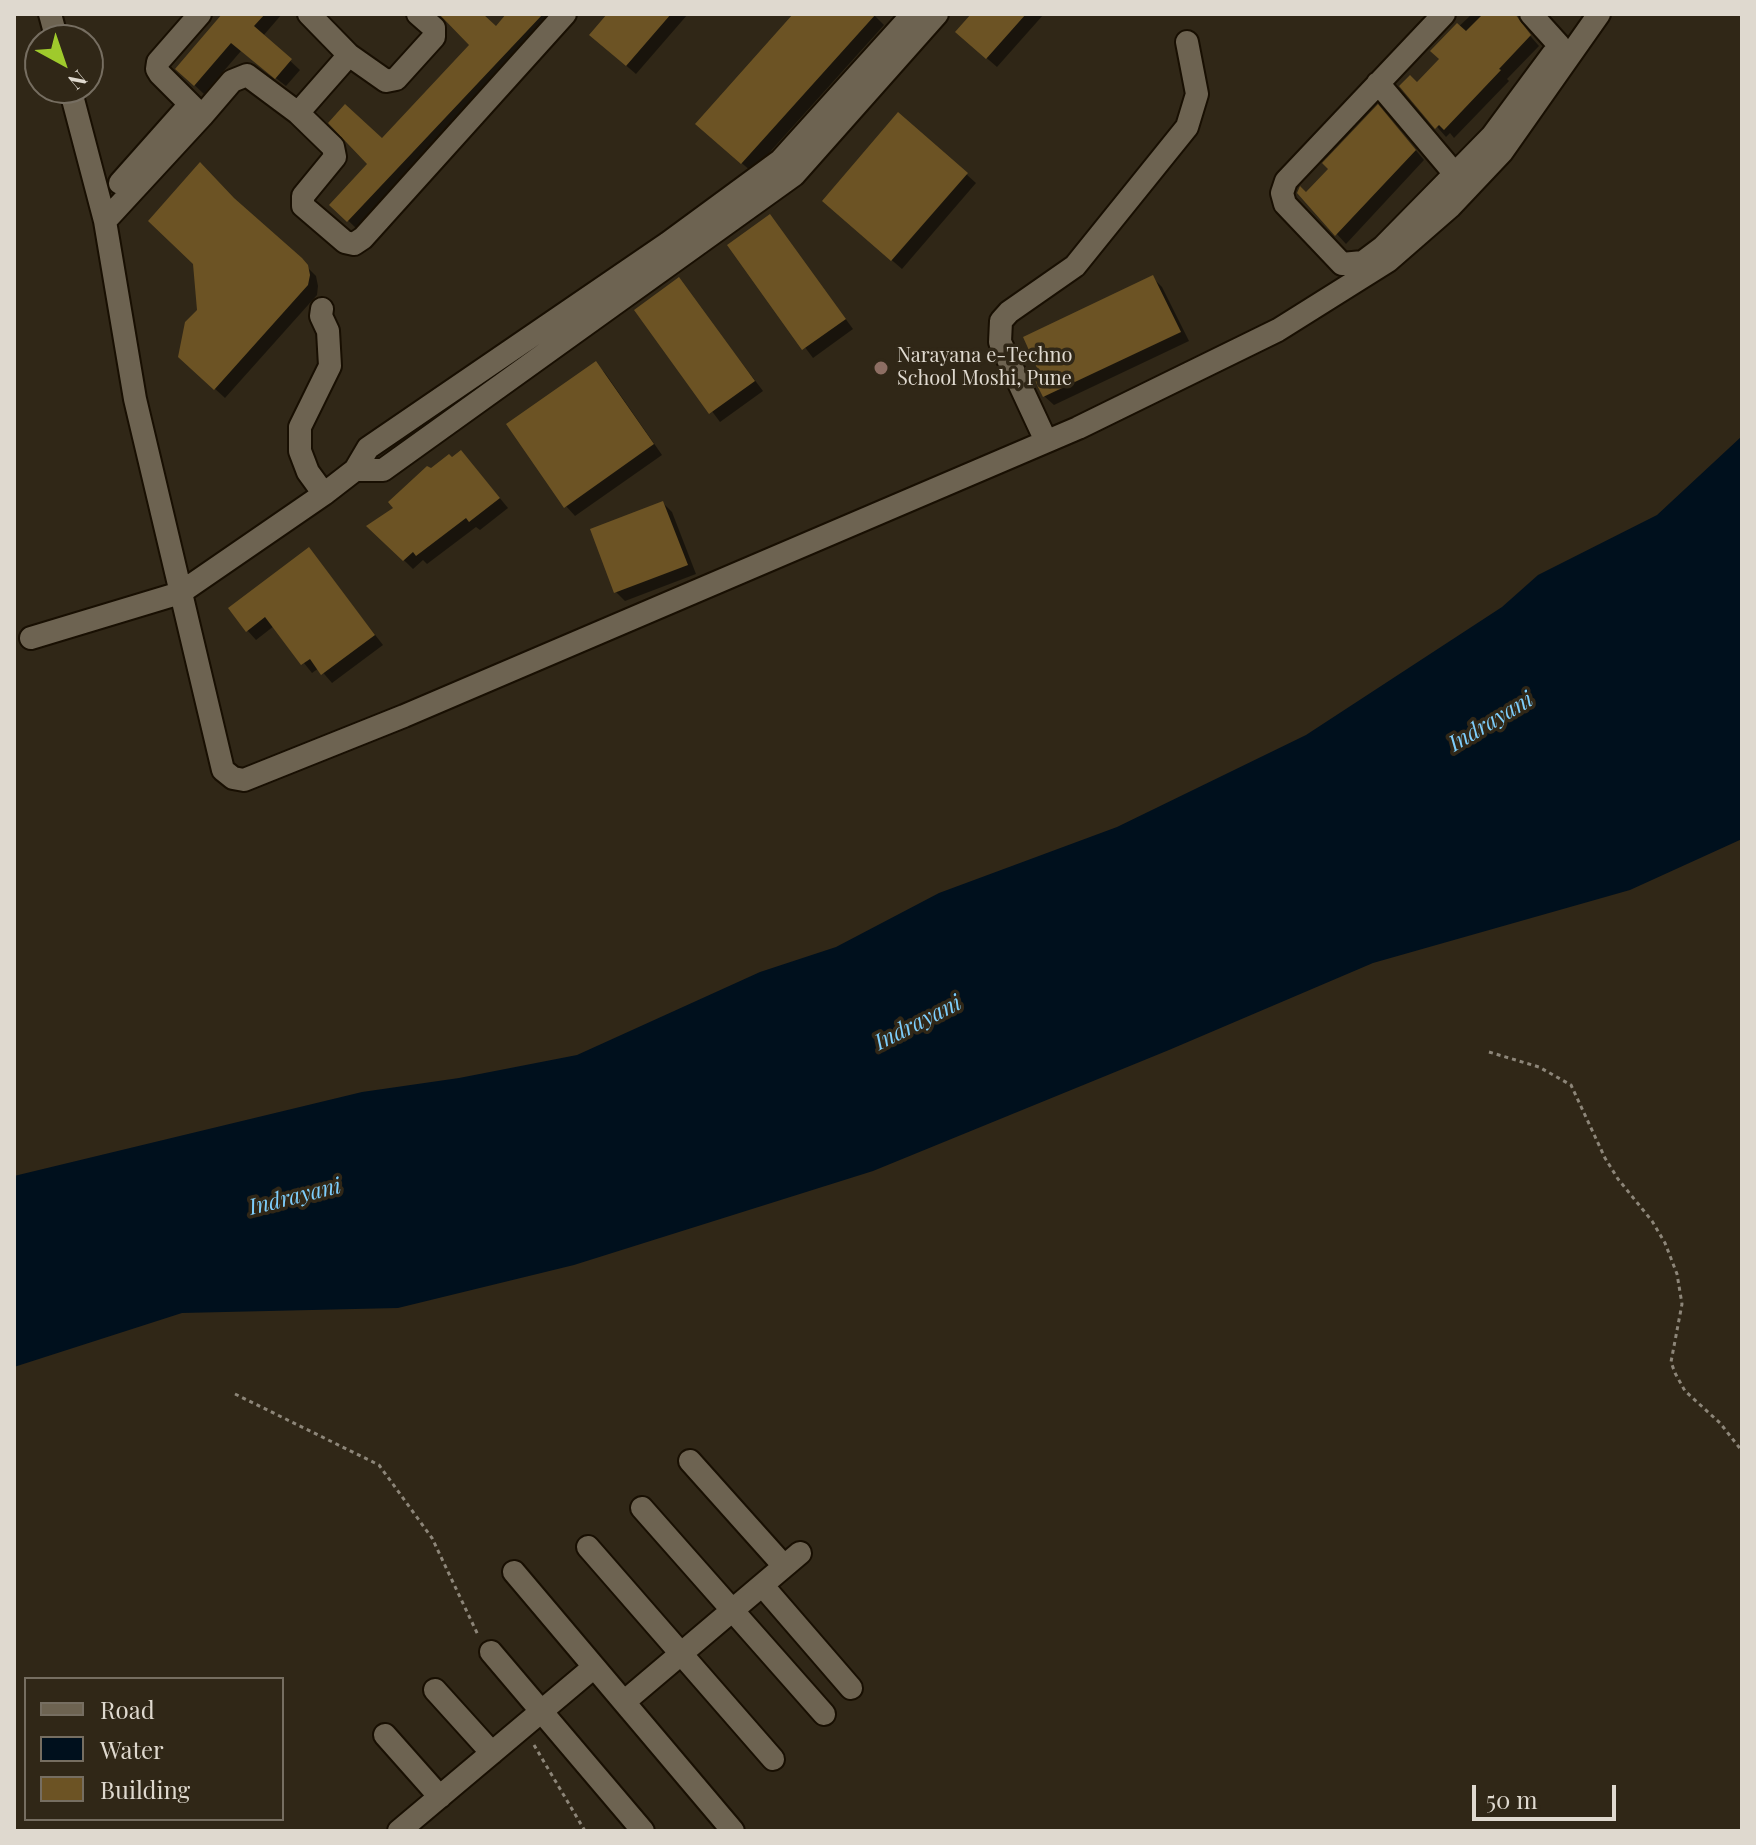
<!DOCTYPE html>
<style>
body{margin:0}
#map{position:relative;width:1756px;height:1845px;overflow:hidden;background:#302717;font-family:"Playfair Display",serif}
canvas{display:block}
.frame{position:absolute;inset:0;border:16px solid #dfd9cf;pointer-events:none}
.legend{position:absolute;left:24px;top:1677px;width:260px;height:144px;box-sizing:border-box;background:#302717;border:2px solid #766e61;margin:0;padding:10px 14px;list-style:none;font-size:24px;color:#dfd9cf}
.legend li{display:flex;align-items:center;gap:16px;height:40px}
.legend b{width:40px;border:2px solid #766e61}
.north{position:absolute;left:24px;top:24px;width:80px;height:80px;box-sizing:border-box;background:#302717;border:2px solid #766e61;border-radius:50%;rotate:140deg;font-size:22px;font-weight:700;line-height:32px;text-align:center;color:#dfd9cf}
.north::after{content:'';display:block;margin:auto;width:28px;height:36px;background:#9fca2c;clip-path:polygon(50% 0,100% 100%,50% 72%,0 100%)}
.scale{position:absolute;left:1472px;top:1785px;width:144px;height:36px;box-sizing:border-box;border:4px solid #dfd9cf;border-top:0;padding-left:10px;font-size:24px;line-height:28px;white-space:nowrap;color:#dfd9cf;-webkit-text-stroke:6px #302717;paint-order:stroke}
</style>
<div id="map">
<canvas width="1756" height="1845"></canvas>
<div class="frame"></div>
<ul class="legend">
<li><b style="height:10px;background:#6d6351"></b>Road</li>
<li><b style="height:22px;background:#00101d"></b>Water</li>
<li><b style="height:22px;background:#6c5324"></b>Building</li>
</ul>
<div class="north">N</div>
<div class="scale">50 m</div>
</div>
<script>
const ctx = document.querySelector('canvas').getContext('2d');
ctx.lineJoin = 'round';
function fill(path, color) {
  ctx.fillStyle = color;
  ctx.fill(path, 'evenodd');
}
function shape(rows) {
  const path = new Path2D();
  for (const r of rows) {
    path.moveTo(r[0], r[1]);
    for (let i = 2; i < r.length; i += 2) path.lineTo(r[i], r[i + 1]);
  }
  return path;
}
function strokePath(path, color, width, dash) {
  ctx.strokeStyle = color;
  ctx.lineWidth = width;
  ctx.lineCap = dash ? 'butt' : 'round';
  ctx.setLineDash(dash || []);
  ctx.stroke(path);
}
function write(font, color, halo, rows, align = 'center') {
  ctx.font = font + ' "Playfair Display",serif';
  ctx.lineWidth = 7;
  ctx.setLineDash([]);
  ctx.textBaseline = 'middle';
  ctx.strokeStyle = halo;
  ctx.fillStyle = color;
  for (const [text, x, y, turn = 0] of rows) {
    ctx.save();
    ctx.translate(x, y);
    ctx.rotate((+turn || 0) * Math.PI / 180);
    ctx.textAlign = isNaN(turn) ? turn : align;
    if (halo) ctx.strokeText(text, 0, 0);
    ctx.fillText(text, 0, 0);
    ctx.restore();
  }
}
const water = shape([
 [1742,436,1742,839,1630,890,1373,963,1169,1050,873,1171,574,1265,398,1308,182,1313,14,1367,14,1176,362,1092,459,1078,577,1055,760,972,836,947,939,893,1117,827,1306,735,1502,607,1538,575,1657,515]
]);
const shadow = shape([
 [225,14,282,14,263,36,300,70,286,86,241,51,204,94,177,69],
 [441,14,480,14,496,28,509,14,560,14,358,230,332,205,370,164,382,141,472,45],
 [610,14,688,14,636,74,601,44],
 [796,14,873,14,884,25,752,172,707,133],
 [974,14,1044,14,997,67,967,41],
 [1472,14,1511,14,1539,46,1507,79,1509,81,1454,138,1450,133,1446,137,1402,87,1417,85,1441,60,1433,51],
 [1387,116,1424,160,1346,244,1299,193,1306,194],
 [966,174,976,183,902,269,834,210],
 [236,203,300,260,316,276,318,286,317,295,225,398,190,366,199,311],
 [770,216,853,329,813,358,729,246],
 [1153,278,1162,287,1189,341,1054,405,1044,396],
 [679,280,763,391,720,422,637,311],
 [596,364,605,373,662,455,575,516,566,506],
 [452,460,470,462,508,508,480,530,476,527,427,564,423,560,413,569,369,526,396,508,431,471],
 [663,503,672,512,696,574,625,601,616,592],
 [309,550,383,645,332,683,319,668,312,673,274,626,256,640,247,630]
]);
const building = shape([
 [222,14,265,14,254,26,292,59,275,79,231,43,194,86,175,69],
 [439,14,483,14,496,26,506,14,543,14,347,222,329,205,367,164,328,123,345,104,382,138,469,45],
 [607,14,671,14,626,66,589,35],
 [793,14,876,14,741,164,695,124],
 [971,14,1026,14,986,59,955,32],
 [1483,14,1515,14,1531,35,1499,69,1501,70,1444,130,1439,125,1435,129,1399,86,1410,75,1417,82,1439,59,1430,51,1457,23,1466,31],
 [1378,104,1416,150,1335,236,1297,193,1300,186,1306,192,1328,169,1322,163],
 [898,112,968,173,891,261,822,201],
 [200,162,234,198,302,258,308,265,310,275,308,285,214,390,178,357,185,322,197,310,193,264,148,221],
 [770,214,846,319,802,350,727,245],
 [1153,275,1181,332,1043,397,1030,371,1037,368,1023,337],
 [679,277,755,381,709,414,634,310],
 [596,361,654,444,564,508,506,424],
 [461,450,500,498,469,522,466,518,416,556,413,552,403,561,366,526,393,508,388,502,427,466,431,468,449,454,452,457],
 [663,501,688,565,614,593,590,529],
 [309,547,375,635,321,675,310,659,301,665,265,617,246,632,228,608]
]);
const path = shape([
 [1489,1052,1539,1067,1571,1085,1605,1158,1618,1179,1652,1221,1665,1243,1677,1274,1682,1304,1671,1362,1675,1373,1685,1391,1720,1423,1742,1451],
 [235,1394,379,1465,432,1538,478,1635],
 [534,1745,585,1831]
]);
const street = shape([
 [50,14,57,40],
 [200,14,158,62,157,69,160,74,202,116,232,81,247,75,298,113,333,147,335,157,303,196,303,206,345,242,354,244,363,238,565,14],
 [309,14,349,55],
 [1444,14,1286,181,1282,193,1285,204,1342,264,1363,262,1383,247,1492,136,1552,55],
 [1531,14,1559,45],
 [1378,83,1455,174],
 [70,88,105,221,135,399,223,770,233,778,244,780,404,716,1078,428,1278,330,1388,261,1450,207,1502,152,1599,14],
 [298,113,349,55,386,81,396,79,434,37,434,28,418,14],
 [120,183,184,111],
 [105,221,202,116],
 [322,309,321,316,328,331,330,366,300,427,300,451,308,472,324,494],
 [1046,441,1000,342,1001,321,1009,312,1075,266,1187,127,1197,94,1187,42],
 [355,470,383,470,794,175,937,14],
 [31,638,180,593,324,494,355,470,368,448,668,243,781,160,913,14],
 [690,1461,784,1566],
 [642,1508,824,1714],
 [588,1547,773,1759],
 [514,1572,733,1831],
 [762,1585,851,1688],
 [491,1652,643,1831],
 [435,1690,492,1753],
 [624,1702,800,1553],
 [385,1735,440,1797],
 [399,1831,594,1667]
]);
const markers = [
 [881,368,8,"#8d6e63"]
];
const poiNames = [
 ["Narayana e-Techno",897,356],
 ["School Moshi, Pune",897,379]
];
const waterNames = [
 ["Indrayani",1491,722,-31],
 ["Indrayani",918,1023,-27],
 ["Indrayani",295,1197,-14]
];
fill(water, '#00101d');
fill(shadow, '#0007');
fill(building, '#6c5324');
strokePath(street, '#180f02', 26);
strokePath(path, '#8d8679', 3, [4, 4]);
strokePath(street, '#6d6351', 22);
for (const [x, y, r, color] of markers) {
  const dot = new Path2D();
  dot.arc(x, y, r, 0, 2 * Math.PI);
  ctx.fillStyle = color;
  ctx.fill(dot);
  strokePath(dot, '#302717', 3);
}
write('20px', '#dfd9cf', '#302717', poiNames, 'left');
write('italic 22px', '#7ecefc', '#302717', waterNames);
</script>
